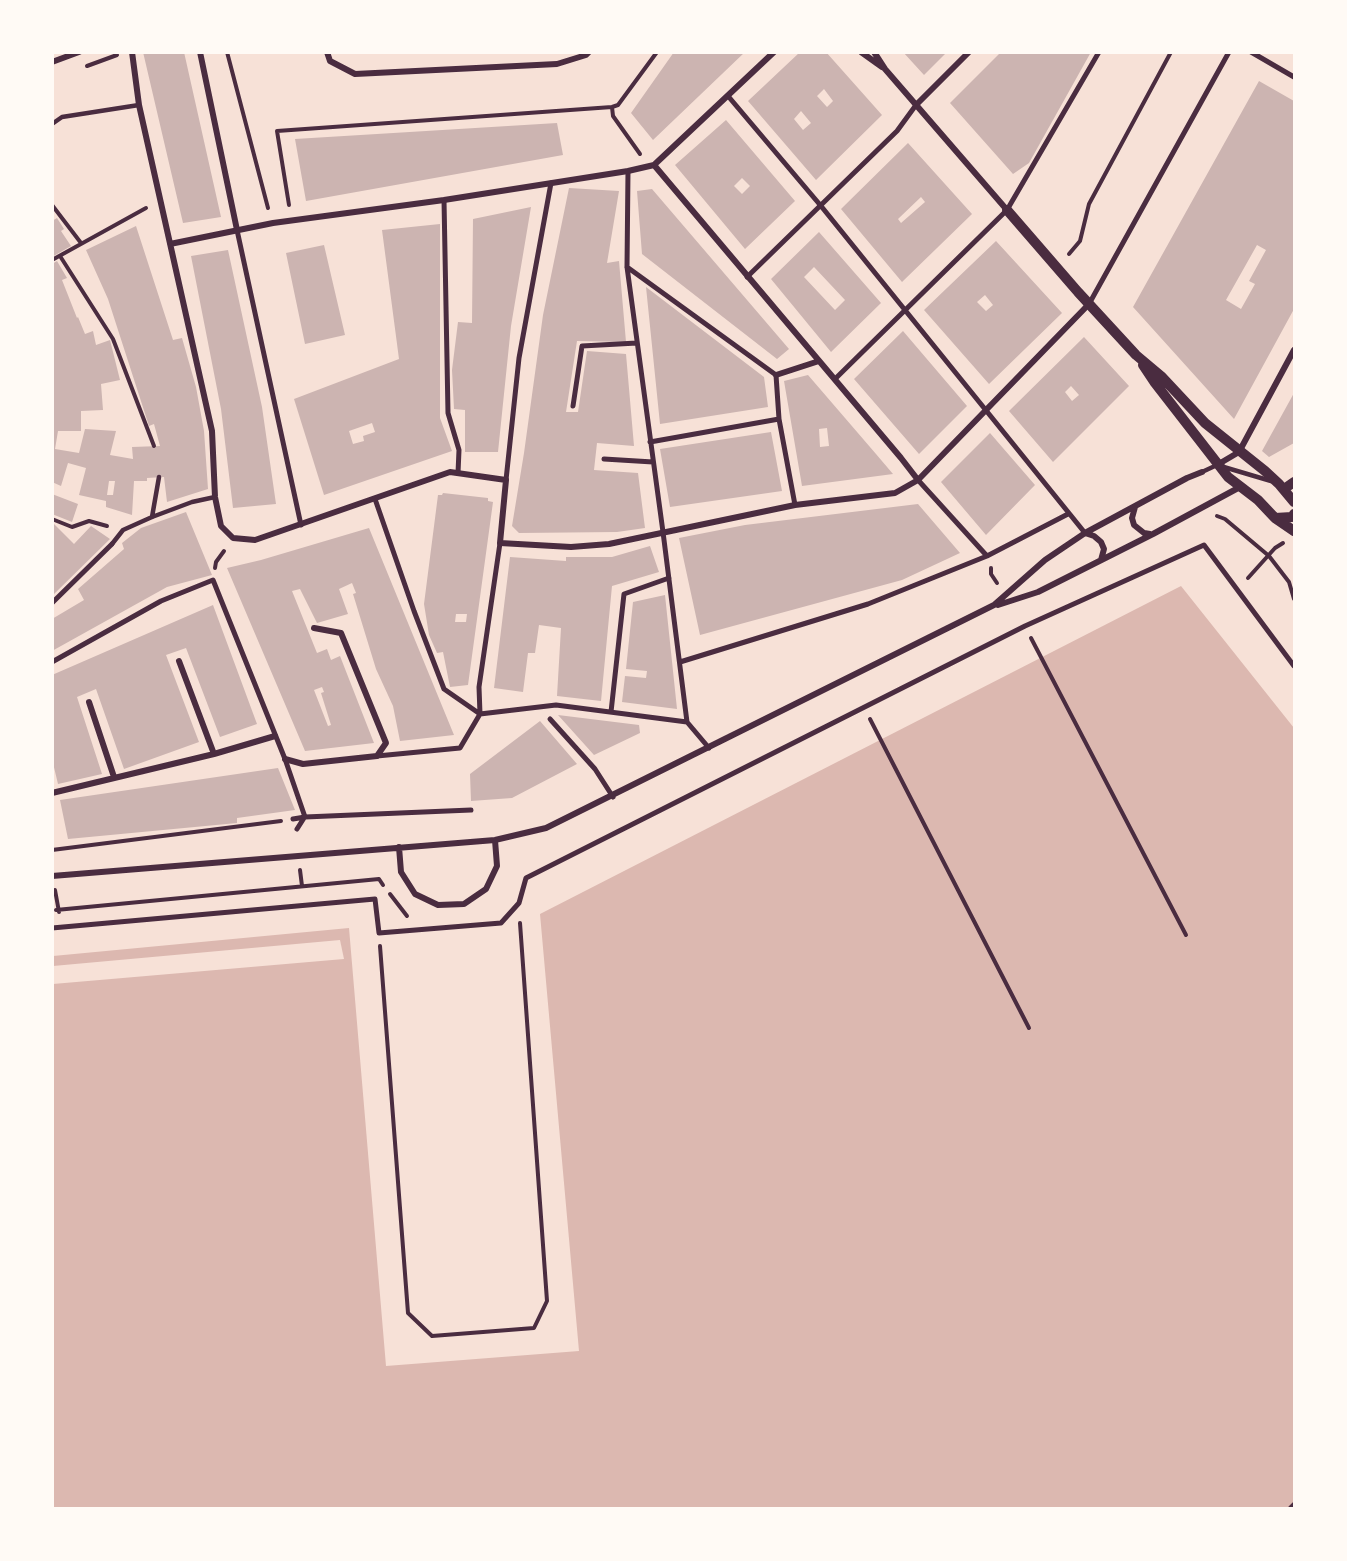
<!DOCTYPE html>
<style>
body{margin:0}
#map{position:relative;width:1347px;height:1561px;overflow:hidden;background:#f7e1d7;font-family:"Playfair Display",serif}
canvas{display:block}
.frame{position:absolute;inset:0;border:54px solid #fffaf5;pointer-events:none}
</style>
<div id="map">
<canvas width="1347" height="1561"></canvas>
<div class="frame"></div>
</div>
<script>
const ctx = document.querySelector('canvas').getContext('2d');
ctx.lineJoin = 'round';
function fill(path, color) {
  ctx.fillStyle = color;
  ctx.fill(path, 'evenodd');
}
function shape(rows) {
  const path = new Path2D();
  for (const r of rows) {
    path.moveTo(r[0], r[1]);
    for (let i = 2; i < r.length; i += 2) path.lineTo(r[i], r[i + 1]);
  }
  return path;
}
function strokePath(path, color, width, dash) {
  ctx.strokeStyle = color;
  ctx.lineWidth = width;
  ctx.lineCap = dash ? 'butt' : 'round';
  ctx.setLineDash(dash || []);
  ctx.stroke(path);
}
const water = shape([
 [1181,586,1294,728,1294,1508,53,1508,53,956,349,928,386,1366,579,1351,540,914]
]);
const pier = shape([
 [340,940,344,959,53,984,53,966]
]);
const building = shape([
 [143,52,184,52,221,217,183,223],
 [674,52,745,52,653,140,631,113],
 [800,52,826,52,882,115,816,180,748,101],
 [824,89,833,101,827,107,817,96],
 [801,111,811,123,803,130,794,119],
 [903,52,947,52,924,75],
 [1001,52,1091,52,1029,163,1013,174,950,103],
 [1259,81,1294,101,1294,309,1234,419,1133,307],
 [1257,245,1266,250,1249,281,1255,284,1241,309,1226,300],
 [726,120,795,201,745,249,675,165],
 [742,178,750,186,742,194,734,186],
 [557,123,563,155,306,201,295,139],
 [908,143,972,214,902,282,841,209],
 [921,197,925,202,901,223,898,219],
 [569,188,619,191,607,263,619,261,626,342,577,341,566,412,578,412,587,351,626,354,634,446,597,443,594,470,638,473,645,528,617,532,519,533,512,526,524,453,543,315],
 [652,189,789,349,777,359,642,254,637,191],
 [531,207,511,326,498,452,465,452,465,410,454,409,452,370,458,322,472,323,473,219],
 [57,218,64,229,61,231,71,246,52,257,52,221],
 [440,224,440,418,452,451,324,495,294,399,399,359,382,230],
 [372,423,375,432,363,436,364,441,353,444,349,431],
 [136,226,173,340,182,338,196,387,204,431,208,489,167,502,164,477,147,478,147,481,134,481,132,515,106,507,106,501,79,495,86,468,68,463,61,486,52,482,52,264,57,261,67,278,62,280,77,318,78,317,85,334,93,331,96,345,110,340,120,380,101,384,103,410,81,411,81,431,58,431,55,449,79,453,85,429,116,431,110,455,133,459,132,447,160,446,154,424,149,426,108,299,86,250],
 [109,481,115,481,113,495,107,495],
 [819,232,881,303,831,352,771,279],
 [814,267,845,300,835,310,804,277],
 [996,241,1062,313,989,384,924,310],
 [985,295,993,305,986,311,977,302],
 [324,245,345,335,305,344,286,253],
 [228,250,262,407,276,504,233,508,221,409,191,256],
 [646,287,764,377,768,407,660,424],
 [903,331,967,406,919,454,854,379],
 [1084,337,1129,386,1053,462,1009,411],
 [1071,386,1079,395,1072,401,1065,392],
 [808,375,876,454,893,474,802,486,784,381],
 [827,428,829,446,820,447,819,429],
 [1294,393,1294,443,1269,457,1262,451],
 [771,432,782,491,670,507,660,449],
 [990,433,1035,485,986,535,941,482],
 [443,493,488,498,488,501,493,502,468,685,450,687,443,652,437,653,429,635,424,604,438,495,442,495],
 [456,614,467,614,466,622,455,622],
 [52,494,78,504,72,522,52,514],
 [918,504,960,553,902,580,700,635,679,538,745,525],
 [186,512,212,575,167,587,52,651,52,619,84,600,78,589,124,549,122,543,141,528],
 [52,522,74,544,91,526,110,539,52,596],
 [369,528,454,735,400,741,393,706,376,669,353,594,356,593,352,583,339,589,348,614,317,623,300,589,292,591,317,653,327,649,331,660,340,656,374,743,305,751,227,568,261,560],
 [322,687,324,692,321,693,331,725,328,726,314,690],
 [650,546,659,572,612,586,601,701,557,696,561,628,539,625,535,653,528,653,523,692,494,688,510,557,566,561,566,557,612,557],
 [665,595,677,709,622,702,625,676,646,678,647,671,626,669,633,602],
 [213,605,257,724,220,737,186,648,166,655,199,742,124,769,96,689,77,697,102,774,58,784,52,759,52,675],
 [558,715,639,725,640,733,594,755],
 [540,721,577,764,512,798,471,801,470,774],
 [278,768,295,810,237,818,237,823,68,839,60,800]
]);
const path = shape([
 [227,52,268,208],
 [87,66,117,55],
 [612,107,613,116,640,154],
 [52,205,81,243],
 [289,205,277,131,612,107,618,105,657,52],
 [1069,254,1080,241,1089,204,1171,52],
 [60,256,113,339,154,446],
 [52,260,146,208],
 [1217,516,1225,519,1269,556,1289,582,1294,599],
 [52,519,72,527,89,521,107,526],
 [215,568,216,562,224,551],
 [991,568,991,574,997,583],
 [1248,578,1275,548,1283,543],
 [1031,638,1186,935],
 [870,719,1029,1028],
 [52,850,281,821],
 [300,870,302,886],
 [55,890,59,912],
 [390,894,407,916],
 [56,910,379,879,383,885],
 [380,946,408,1313,432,1336,534,1328,547,1301,520,923],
 [1290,1508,1294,1504]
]);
const service = shape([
 [52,124,62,117,139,105],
 [1202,472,1217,465,1271,481],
 [152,517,159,477],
 [112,544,123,530,152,517,192,502,215,497]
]);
const pedestrian = shape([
 [1251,52,1294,77],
 [728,96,821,206,1085,533],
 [628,171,627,267,663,532,687,722],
 [444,200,448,413,459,450,458,473],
 [237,230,301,525],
 [627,267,776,375,779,419,795,505],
 [747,277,897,131,916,105],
 [1089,304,1229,52],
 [835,379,1007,210,1099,52],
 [573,406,582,346,637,343],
 [650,442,779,419],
 [604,459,653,462],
 [506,480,519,358,551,183],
 [918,480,987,556],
 [375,499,414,611,444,689,480,714,556,705,687,722,709,748],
 [52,603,112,544],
 [52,662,161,601,213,580,285,759,305,817],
 [680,662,868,604,987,556,1068,514],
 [611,712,624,594,669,578],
 [550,719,595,769,613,797],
 [377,756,460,748,480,714,479,687,500,543],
 [293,819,305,817,471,810],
 [297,829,304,818],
 [52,928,375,899,379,933,501,923,519,903,526,878,1025,626,1204,545,1294,666]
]);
const minor = shape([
 [132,52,139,105,212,431,215,497,221,526,233,538,255,540,450,472,506,480,500,543,571,547,609,544,795,505,895,493,918,480,1089,304],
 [200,52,237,230],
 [327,52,330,61,355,74,557,64,586,55,589,52],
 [861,52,882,67],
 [874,52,885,69,1007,210],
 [52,62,79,52],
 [916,105,969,52],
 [654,165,901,458,918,480],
 [170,244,273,223,444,200,628,171,654,165,774,52],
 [776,375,819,361],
 [1217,465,1239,452,1294,350],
 [1135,507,1132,518,1134,525,1144,533,1150,534],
 [1085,533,1094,536,1101,542,1104,549,1101,560],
 [998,605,1038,592,1153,534,1240,487],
 [179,661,214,754],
 [89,702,114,777],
 [285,759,303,764,377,756,386,743,341,633,314,628],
 [52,793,214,754,275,736],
 [399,847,401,872,415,894,438,905,464,904,486,889,497,866,495,840],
 [52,876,495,840,546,828,994,605,1045,560,1085,533,1187,478,1202,472]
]);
const tertiary = shape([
 [1007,210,1078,292,1136,355,1161,376,1205,423,1265,471,1279,484,1294,502],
 [1143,365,1155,383,1228,477,1258,500,1275,518,1294,531],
 [1284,489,1294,482],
 [1275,518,1292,517,1294,514]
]);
fill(water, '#dcb8b0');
fill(pier, '#f7e1d7');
fill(building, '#ccb4b1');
strokePath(path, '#4a2c40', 4);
strokePath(service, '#4a2c40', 4.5);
strokePath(pedestrian, '#4a2c40', 5);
strokePath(minor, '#4a2c40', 6);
strokePath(tertiary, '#4a2c40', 10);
</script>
